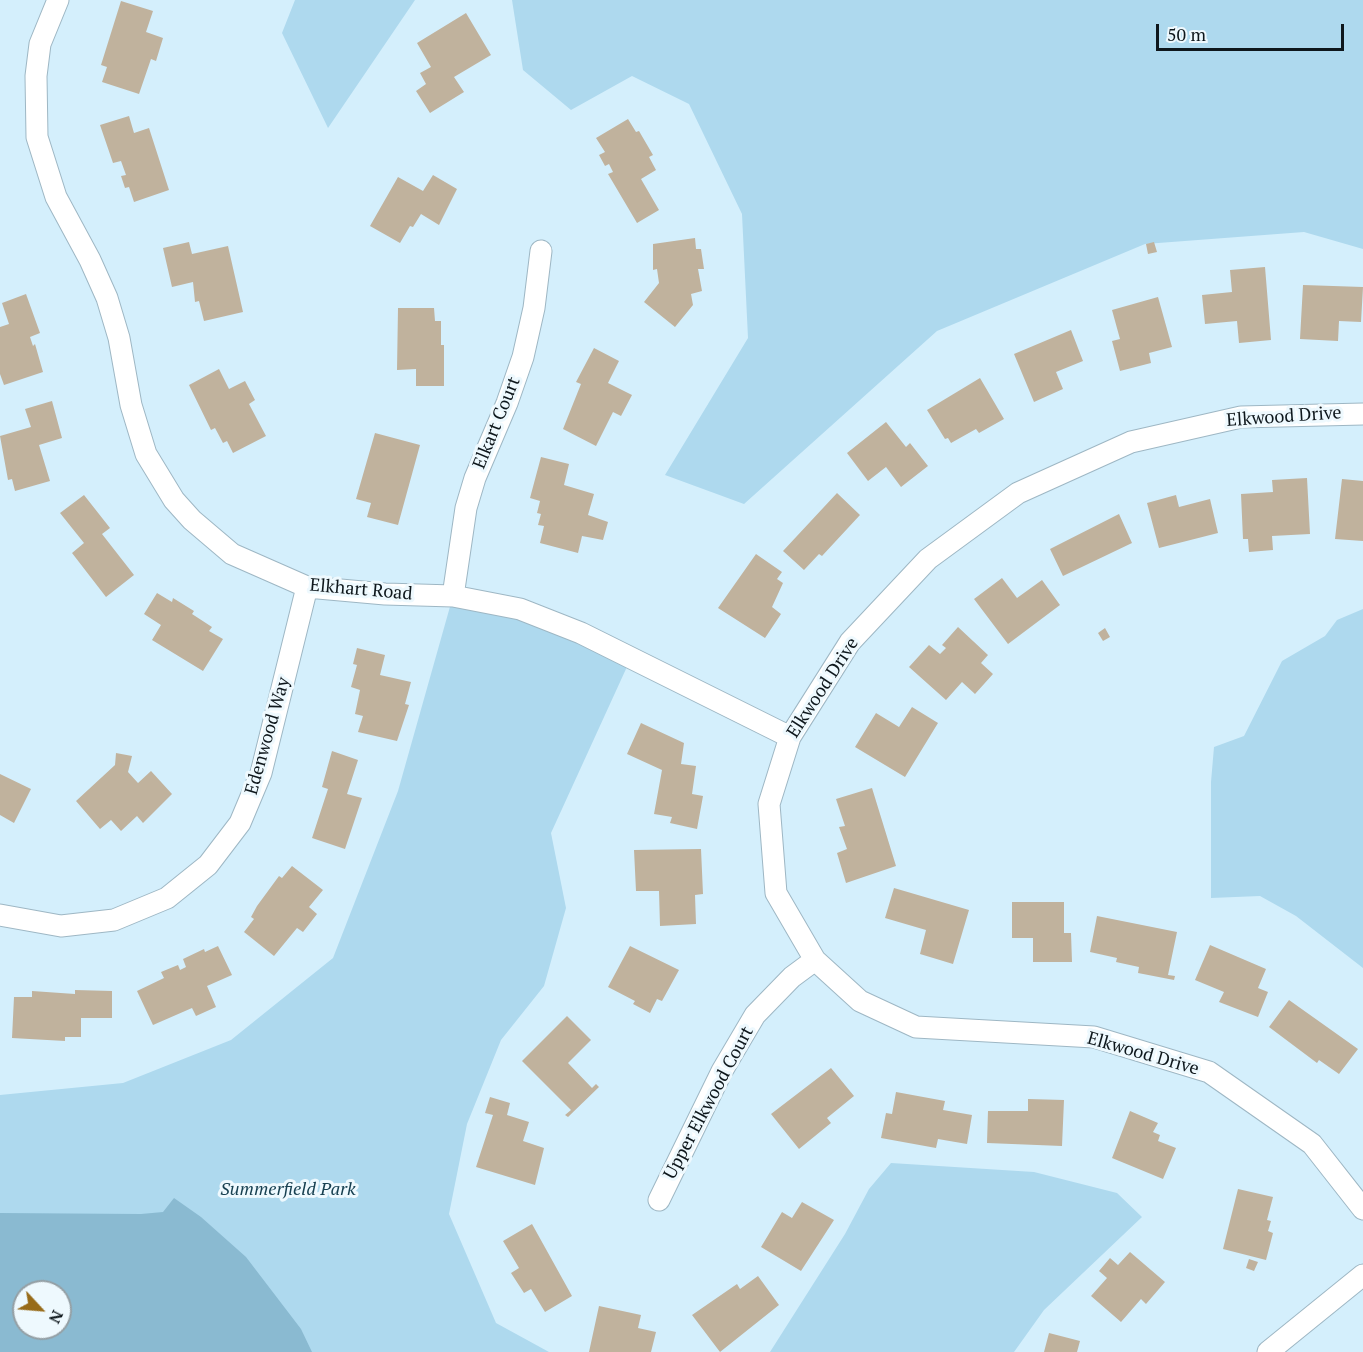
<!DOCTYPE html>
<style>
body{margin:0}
#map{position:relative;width:1363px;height:1352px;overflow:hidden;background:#d4effc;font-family:"PT Serif",serif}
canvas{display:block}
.north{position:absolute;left:12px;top:1280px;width:60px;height:60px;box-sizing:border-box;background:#eef9fe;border:2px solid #949fa4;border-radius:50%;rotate:116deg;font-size:16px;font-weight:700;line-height:24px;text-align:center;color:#0e171c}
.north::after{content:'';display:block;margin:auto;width:21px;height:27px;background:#976b19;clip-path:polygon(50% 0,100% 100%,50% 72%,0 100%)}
.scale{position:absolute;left:1156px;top:24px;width:188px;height:27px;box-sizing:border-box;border:3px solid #0e171c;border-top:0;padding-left:8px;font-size:18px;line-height:21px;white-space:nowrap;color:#0e171c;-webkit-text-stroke:4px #eef9fe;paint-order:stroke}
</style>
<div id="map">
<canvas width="1363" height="1352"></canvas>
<div class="north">N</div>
<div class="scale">50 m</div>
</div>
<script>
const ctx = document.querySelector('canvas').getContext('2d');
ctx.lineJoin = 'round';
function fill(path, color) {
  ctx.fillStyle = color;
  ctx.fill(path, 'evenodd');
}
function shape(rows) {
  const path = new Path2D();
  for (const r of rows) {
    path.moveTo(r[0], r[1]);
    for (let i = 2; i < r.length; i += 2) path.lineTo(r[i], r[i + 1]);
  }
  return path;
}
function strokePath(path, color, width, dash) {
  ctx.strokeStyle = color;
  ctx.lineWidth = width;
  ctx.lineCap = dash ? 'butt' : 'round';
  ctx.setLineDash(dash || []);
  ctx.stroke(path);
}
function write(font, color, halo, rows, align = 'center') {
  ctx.font = font + ' "PT Serif",serif';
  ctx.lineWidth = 6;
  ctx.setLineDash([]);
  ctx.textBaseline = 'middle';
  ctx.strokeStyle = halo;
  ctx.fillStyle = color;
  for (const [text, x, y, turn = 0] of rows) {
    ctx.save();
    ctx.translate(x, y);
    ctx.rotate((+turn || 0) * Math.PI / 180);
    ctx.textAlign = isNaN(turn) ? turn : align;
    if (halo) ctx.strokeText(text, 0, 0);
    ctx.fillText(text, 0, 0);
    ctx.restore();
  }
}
const green = shape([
 [295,0,415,0,328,128,282,33],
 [512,0,1363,0,1363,249,1304,232,1145,244,937,331,744,504,665,475,748,338,742,214,689,104,632,76,571,110,523,70],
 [453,596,631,658,551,833,566,908,544,986,501,1040,467,1124,449,1214,496,1323,549,1352,0,1352,0,1095,123,1083,231,1040,333,958,398,791],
 [24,1292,60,1292,60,1328,24,1328],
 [1363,609,1363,968,1296,916,1260,896,1211,898,1211,782,1214,747,1244,736,1282,661,1325,636,1337,620],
 [891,1163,1034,1172,1117,1193,1142,1217,1044,1310,1014,1352,770,1352,845,1234,869,1189]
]);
const water = shape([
 [174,1198,201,1217,246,1257,301,1329,312,1352,0,1352,0,1213,141,1214,163,1212],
 [24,1292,60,1292,60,1328,24,1328]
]);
const building = shape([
 [121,1,153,11,146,32,163,38,156,61,151,59,139,94,102,82,107,67,101,65],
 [466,13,491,55,454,77,464,92,430,113,416,91,426,84,420,73,431,67,417,43],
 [129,116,134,133,149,128,169,190,134,202,129,187,125,188,121,176,126,175,121,161,113,163,100,125],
 [628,119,636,132,639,131,653,155,649,157,656,170,641,179,659,210,637,223,608,174,613,172,609,164,605,166,599,155,605,152,596,138],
 [433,175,457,189,439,225,421,214,413,227,410,226,400,243,370,226,398,177,423,191],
 [695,238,696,249,701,249,704,269,698,269,702,291,691,294,693,305,675,327,644,302,659,283,657,269,653,270,653,244],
 [189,242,192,254,228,246,243,312,204,321,199,301,195,302,193,282,172,287,163,248],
 [1154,242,1157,252,1148,254,1146,244],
 [1265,267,1271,340,1239,343,1237,321,1205,324,1202,295,1232,292,1230,270],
 [1303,285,1363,287,1361,322,1339,321,1338,341,1300,339],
 [26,294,40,333,30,337,33,346,35,344,43,372,4,385,0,374,0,327,9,324,2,303],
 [1158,297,1172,347,1149,353,1151,363,1120,371,1112,341,1120,339,1112,310],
 [398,308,434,308,435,321,441,321,441,345,444,345,444,386,416,386,416,369,397,370],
 [1071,330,1083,361,1056,372,1063,389,1034,402,1014,354],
 [594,348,619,361,608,383,632,395,621,416,613,412,596,446,563,429,581,384,576,382],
 [219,369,229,389,245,381,255,400,249,404,266,436,233,453,227,441,223,443,215,428,211,430,189,385],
 [980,378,1004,419,979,433,976,429,951,443,948,438,945,439,927,410],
 [52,401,62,438,39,445,50,481,15,491,12,479,8,480,0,436,31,427,25,409],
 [886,422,906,447,910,443,928,466,901,487,886,467,868,481,847,453],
 [375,433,420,445,398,525,367,517,371,503,356,499],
 [541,457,569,464,564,485,594,494,588,515,608,522,603,540,582,536,578,553,540,543,544,526,538,525,541,514,537,513,540,501,530,498],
 [1307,478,1310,534,1272,536,1273,550,1249,552,1248,539,1243,539,1241,494,1273,492,1272,480],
 [1342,479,1363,481,1363,541,1335,539],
 [837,493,860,515,822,556,819,554,804,570,783,551],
 [84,495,110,528,102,534,134,575,106,597,72,553,84,543,60,513],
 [1176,495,1179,507,1210,499,1218,533,1159,548,1147,503],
 [1119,514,1132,543,1063,576,1050,549],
 [756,554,782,572,777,579,783,583,772,607,781,614,765,638,718,608],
 [1002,578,1017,598,1042,580,1060,605,1008,644,974,599],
 [157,593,172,602,173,598,194,611,192,614,212,627,209,631,223,639,203,671,152,640,161,625,144,614],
 [958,627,988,655,981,663,993,674,975,694,962,682,946,700,909,667,929,645,940,654,946,648,942,645],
 [1105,628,1110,637,1103,641,1098,633],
 [357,648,385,655,380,675,411,682,405,704,409,705,397,741,358,732,363,716,355,714,360,690,351,687,357,665,353,664],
 [912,707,938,723,905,777,855,747,876,713,899,727],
 [641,723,684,743,681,764,696,766,692,794,703,796,697,829,670,823,672,817,654,814,662,770,627,754],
 [332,751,358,760,347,794,362,798,345,849,312,838,328,789,322,787],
 [116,753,132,756,128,772,138,783,151,771,172,794,143,823,137,816,121,831,111,820,100,829,76,801,115,765],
 [0,774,31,789,14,823,0,815],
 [872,788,896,866,846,883,837,853,847,849,839,827,845,826,836,799],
 [701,849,703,894,695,895,696,924,660,926,659,891,636,891,634,850],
 [292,866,323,890,309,907,317,914,303,932,297,928,274,956,244,932,254,919,251,917,257,906,279,876,282,878],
 [894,888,969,910,953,964,920,954,926,930,885,918],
 [1012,902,1064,902,1064,933,1071,933,1072,962,1033,962,1033,938,1012,938],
 [1097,916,1177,932,1168,975,1175,976,1174,980,1138,973,1139,967,1116,962,1117,958,1090,952],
 [1210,945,1266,969,1258,988,1268,992,1258,1017,1219,1002,1224,992,1195,980],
 [218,946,232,975,207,986,216,1007,196,1016,192,1008,153,1025,137,991,164,978,161,972,178,965,180,970,186,967,183,959,204,949,205,952],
 [630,946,679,970,662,1001,657,999,650,1013,633,1004,635,1001,608,987],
 [75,990,112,991,112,1018,81,1018,81,1037,65,1037,65,1041,12,1038,14,997,32,997,32,991,75,994],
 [1289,1000,1358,1049,1339,1074,1319,1060,1317,1063,1269,1027],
 [567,1016,591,1040,568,1063,592,1088,596,1084,599,1087,568,1117,565,1115,571,1110,522,1061],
 [831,1068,854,1096,827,1118,831,1123,799,1149,771,1114],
 [896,1092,945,1101,943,1110,972,1115,967,1144,938,1139,936,1148,881,1138,886,1113,892,1114],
 [490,1097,510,1103,507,1115,529,1122,523,1141,544,1148,535,1185,476,1167,493,1115,485,1113],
 [1028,1099,1064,1100,1062,1146,987,1143,988,1111,1028,1111],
 [1130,1111,1158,1123,1153,1132,1160,1135,1158,1141,1176,1148,1163,1179,1112,1158],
 [1238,1189,1273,1197,1267,1220,1271,1221,1268,1231,1273,1233,1266,1260,1223,1249],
 [802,1202,834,1220,801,1271,761,1247,782,1212,792,1218],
 [532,1224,572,1296,545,1312,531,1289,524,1293,511,1273,519,1268,503,1241],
 [1130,1252,1165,1282,1146,1304,1141,1299,1121,1322,1091,1296,1107,1278,1099,1271,1110,1258,1118,1265],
 [1249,1259,1258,1262,1254,1271,1246,1268],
 [758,1276,779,1305,720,1352,692,1315,737,1284,740,1289],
 [599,1306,641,1315,638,1328,656,1332,651,1352,589,1352],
 [1049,1333,1080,1341,1077,1352,1044,1352]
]);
const street = shape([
 [58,0,40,44,36,76,37,137,56,197,90,260,107,298,119,338,131,405,146,454,174,500,192,520,232,554,307,587,385,594,453,596,520,609,581,633,790,737],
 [1363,414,1241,417,1131,442,1018,493,928,559,850,642,790,737,769,804,776,893,815,960,860,1001,916,1027,1094,1037,1209,1072,1312,1144,1363,1209],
 [453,596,466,508,475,478,507,403,523,357,534,308,541,251],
 [0,915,61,926,114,920,167,898,208,865,240,823,261,773,307,587],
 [659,1200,722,1071,755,1015,792,977,815,960],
 [1268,1352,1363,1275]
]);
const streetNames = [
 ["Elkwood Drive",1284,417,-4],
 ["Elkart Court",497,423,-68],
 ["Elkhart Road",361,590,5],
 ["Elkwood Drive",823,688,-57],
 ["Edenwood Way",268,736,-74],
 ["Elkwood Drive",1143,1054,16],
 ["Upper Elkwood Court",709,1103,-62]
];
const parkNames = [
 ["Summerfield Park",288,1190]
];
fill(green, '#aed9ee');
fill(water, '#8abad1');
fill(building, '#c0b29d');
strokePath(street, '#9eb7c4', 23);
strokePath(street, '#fff', 21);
write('18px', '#0e171c', '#eef9fe', streetNames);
write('italic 18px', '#174051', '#eef9fe', parkNames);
</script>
